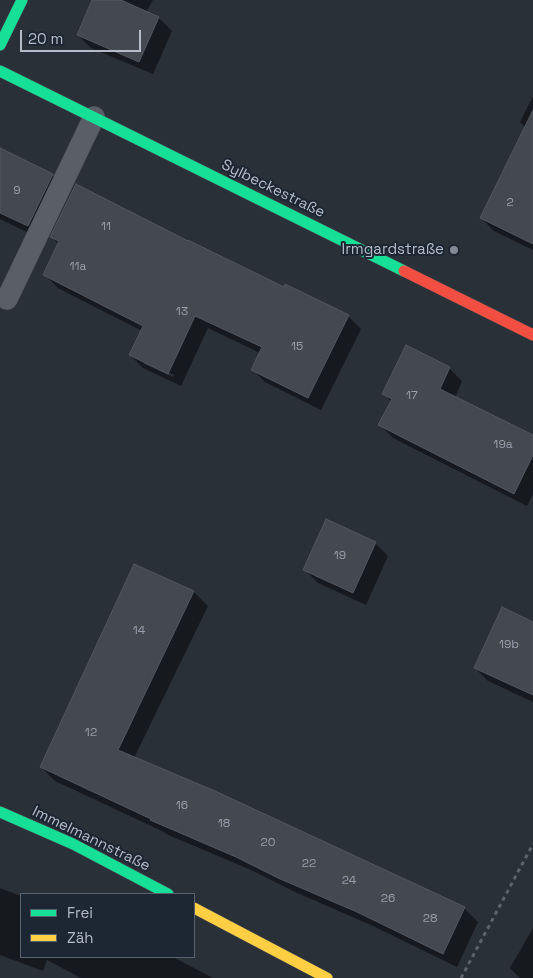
<!DOCTYPE html>
<meta charset="utf-8">
<style>
body{margin:0}
#map{position:relative;width:533px;height:978px;overflow:hidden;background:#2a3038;font-family:"Space Grotesk",sans-serif}
canvas{display:block}
.legend{position:absolute;left:20px;top:893px;width:175px;height:65px;box-sizing:border-box;background:#1d2633;border:1px solid #59626f;margin:0;padding:6px 9px;list-style:none;font-size:15px;color:#b4bcc9}
.legend li{display:flex;align-items:center;gap:10px;height:25px}
.legend b{width:25px;border:1px solid #59626f}
.scale{position:absolute;left:20px;top:30px;width:121px;height:22px;box-sizing:border-box;border:2px solid #b4bcc9;border-top:0;padding-left:6px;font-size:15px;line-height:18px;white-space:nowrap;color:#b4bcc9;-webkit-text-stroke:4px #1d2633;paint-order:stroke}
</style>
<div id="map">
<canvas width="533" height="978"></canvas>
<ul class="legend">
<li><b style="height:6px;background:#16e098"></b>Frei</li>
<li><b style="height:6px;background:#ffcf43"></b>Zäh</li>
</ul>
<div class="scale">20 m</div>
</div>
<script>
const ctx = document.querySelector('canvas').getContext('2d');
ctx.lineJoin = 'round';
function fill(path, color) {
  ctx.fillStyle = color;
  ctx.fill(path, 'evenodd');
}
function shape(rows) {
  const path = new Path2D();
  for (const r of rows) {
    path.moveTo(r[0], r[1]);
    for (let i = 2; i < r.length; i += 2) path.lineTo(r[i], r[i + 1]);
  }
  return path;
}
function strokePath(path, color, width, dash) {
  ctx.strokeStyle = color;
  ctx.lineWidth = width;
  ctx.lineCap = dash ? 'butt' : 'round';
  ctx.setLineDash(dash || []);
  ctx.stroke(path);
}
function write(font, color, halo, rows, align = 'center') {
  ctx.font = font + ' "Space Grotesk",sans-serif';
  ctx.lineWidth = 4;
  ctx.setLineDash([]);
  ctx.textBaseline = 'middle';
  ctx.strokeStyle = halo;
  ctx.fillStyle = color;
  for (const [text, x, y, turn = 0] of rows) {
    ctx.save();
    ctx.translate(x, y);
    ctx.rotate((+turn || 0) * Math.PI / 180);
    ctx.textAlign = isNaN(turn) ? turn : align;
    if (halo) ctx.strokeText(text, 0, 0);
    ctx.fillText(text, 0, 0);
    ctx.restore();
  }
}
const shadow = shape([
 [94,0,153,0,146,12,159,18,172,31,153,74,91,48,78,35],
 [533,96,533,250,494,231,481,218,526,128,520,122],
 [0,150,52,175,65,188,41,239,0,219],
 [52,237,189,243,284,288,348,316,361,329,321,410,265,382,252,369,260,353,208,328,181,386,143,368,130,355,142,331,58,288,45,275,59,244],
 [144,361,174,375,173,377,144,364],
 [449,368,462,381,455,398,533,436,533,494,527,506,393,438,380,425,392,402,384,394],
 [375,543,388,556,366,605,318,583,305,570],
 [135,566,194,592,208,606,134,758,464,908,478,922,457,967,373,926,293,891,251,870,166,834,164,832,55,781,41,767],
 [533,623,533,702,488,681,475,668],
 [0,888,21,896,21,957,173,957,213,978,81,978,47,960,43,971,0,955],
 [533,928,533,978,520,978,510,968]
]);
const building = shape([
 [92,0,121,0,159,17,139,62,77,35,92,0],
 [533,110,533,244,480,218,533,110],
 [0,148,53,174,28,226,0,213,0,148],
 [76,184,188,241,188,240,284,287,285,284,349,315,308,398,251,370,262,347,195,316,168,374,129,355,143,326,43,275,59,241,50,237,76,184],
 [406,345,450,367,440,389,533,435,533,455,514,494,378,425,392,399,382,394,406,345],
 [326,519,376,542,353,593,303,570,326,519],
 [134,564,194,591,118,750,215,791,465,907,443,954,357,912,278,878,236,857,150,820,151,819,40,767,134,564],
 [502,607,533,622,533,695,474,668,502,607]
]);
const path = shape([
 [461,978,533,844]
]);
const lane = shape([
 [7,299,94,117]
]);
const fast = shape([
 [0,45,22,0],
 [0,71,404,271],
 [0,812,73,844,168,894]
]);
const slow = shape([
 [194,908,327,978]
]);
const jam = shape([
 [404,271,533,335]
]);
const markers = [
 [454,250,5,"#848b96"]
];
const numberNames = [
 ["9",17,191],
 ["2",510,203],
 ["11",106,227],
 ["11a",78,267],
 ["13",182,312],
 ["15",297,347],
 ["17",412,396],
 ["19a",503,445],
 ["19",340,556],
 ["14",139,631],
 ["19b",509,645],
 ["12",91,733],
 ["16",182,806],
 ["18",224,824],
 ["20",268,843],
 ["22",309,864],
 ["24",349,881],
 ["26",388,899],
 ["28",430,919]
];
const streetNames = [
 ["Sylbeckestraße",273,189,26],
 ["Immelmannstraße",91,839,26]
];
const poiNames = [
 ["Irmgardstraße",444,250]
];
fill(shadow, '#0007');
fill(building, '#444950');
strokePath(building, '#52575f', 1);
strokePath(lane, '#484c53', 22);
strokePath(fast, '#484c53', 12);
strokePath(slow, '#484c53', 12);
strokePath(jam, '#484c53', 12);
strokePath(path, '#5d636a', 3, [4, 4]);
strokePath(lane, '#5a5e66', 21);
strokePath(fast, '#16e098', 11);
strokePath(slow, '#ffcf43', 11);
strokePath(jam, '#f24e42', 11);
for (const [x, y, r, color] of markers) {
  const dot = new Path2D();
  dot.arc(x, y, r, 0, 2 * Math.PI);
  ctx.fillStyle = color;
  ctx.fill(dot);
  strokePath(dot, '#1d2633', 2);
}
write('12px', '#989fab', null, numberNames);
write('15px', '#b4bcc9', '#1d2633', streetNames);
write('15px', '#b4bcc9', '#1d2633', poiNames, 'right');
</script>
